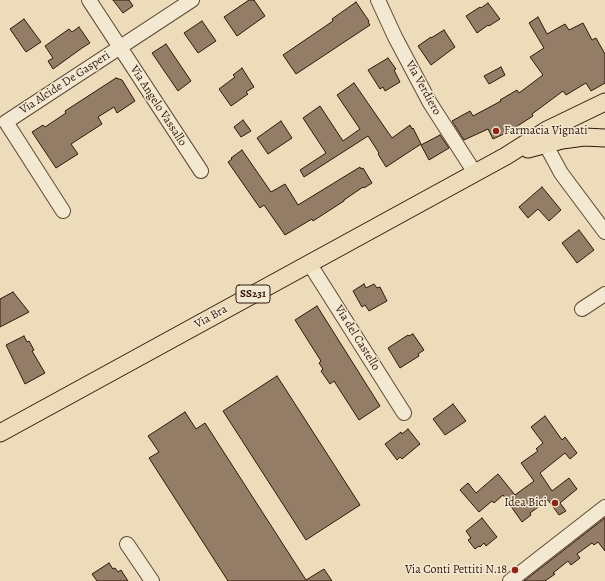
<!DOCTYPE html>
<style>
body{margin:0}
canvas{display:block;background:#eddcba}
</style>
<canvas width="605" height="581"></canvas>
<script>
const ctx = document.querySelector('canvas').getContext('2d');
ctx.lineJoin = 'round';
function fill(path, color) {
  ctx.fillStyle = color;
  ctx.fill(path, 'evenodd');
}
function shape(rows) {
  const path = new Path2D();
  for (const r of rows) {
    path.moveTo(r[0], r[1]);
    for (let i = 2; i < r.length; i += 2) path.lineTo(r[i], r[i + 1]);
  }
  return path;
}
function strokePath(path, color, width, dash) {
  ctx.strokeStyle = color;
  ctx.lineWidth = width;
  ctx.lineCap = dash ? 'butt' : 'round';
  ctx.setLineDash(dash || []);
  ctx.stroke(path);
}
function write(font, color, halo, rows, align = 'center') {
  ctx.font = font + ' Alegreya,serif';
  ctx.lineWidth = 3;
  ctx.setLineDash([]);
  ctx.textBaseline = 'middle';
  ctx.strokeStyle = halo;
  ctx.fillStyle = color;
  for (const [text, x, y, turn = 0] of rows) {
    ctx.save();
    ctx.translate(x, y);
    ctx.rotate((+turn || 0) * Math.PI / 180);
    ctx.textAlign = isNaN(turn) ? turn : align;
    if (halo) ctx.strokeText(text, 0, 0);
    ctx.fillText(text, 0, 0);
    ctx.restore();
  }
}
const building = shape([
 [113,0,129,0,133,6,123,13,113,0],
 [249,0,254,0,265,16,237,36,224,17,249,0],
 [356,2,369,21,368,22,370,25,296,74,283,55,333,21,332,19,356,2],
 [488,3,500,19,489,26,488,25,477,33,466,16,480,7,481,8,488,3],
 [538,17,547,34,565,24,569,30,583,23,592,40,596,38,605,54,605,83,591,91,586,83,566,95,563,91,532,114,533,116,508,132,493,139,488,129,464,140,452,121,470,111,473,116,501,101,500,100,517,90,519,93,543,75,530,57,544,48,529,23,538,17],
 [24,19,41,42,26,52,10,29,24,19],
 [202,21,216,41,198,53,184,33,202,21],
 [79,27,90,43,82,48,53,69,48,61,53,58,45,46,69,29,72,32,79,27],
 [444,30,455,47,431,65,418,46,431,37,431,38,444,30],
 [166,44,191,81,178,91,152,53,166,44],
 [388,58,396,69,394,70,400,82,385,91,383,87,380,89,368,70,388,58],
 [501,67,505,75,489,84,484,76,501,67],
 [242,68,254,87,246,92,248,94,231,106,219,89,235,77,233,75,242,68],
 [116,78,122,80,135,101,117,113,114,107,98,117,102,124,71,144,78,154,56,168,32,132,43,125,45,127,66,113,65,111,116,78],
 [354,83,392,138,410,125,412,129,413,128,421,144,386,167,378,154,379,153,368,136,304,177,300,170,326,153,303,118,320,106,343,141,360,129,337,95,354,83],
 [243,120,251,131,241,137,234,127,243,120],
 [281,121,292,138,268,154,257,138,281,121],
 [440,135,449,148,429,160,421,145,440,135],
 [242,150,271,192,285,184,298,205,360,167,361,169,363,168,372,183,364,188,363,187,344,200,344,201,313,221,312,219,285,235,264,205,260,208,228,162,232,159,231,158,242,150],
 [542,187,561,210,549,221,538,209,528,218,519,207,542,187],
 [579,230,594,250,577,263,562,243,579,230],
 [364,284,366,288,374,284,377,288,380,287,387,301,369,311,365,305,362,307,353,291,364,284],
 [13,292,29,312,0,327,0,299,13,292],
 [317,306,380,406,359,420,334,381,330,384,321,371,323,369,319,363,321,361,295,320,317,306],
 [413,334,424,350,418,354,419,356,400,368,388,348,408,335,409,336,413,334],
 [24,336,27,342,29,341,34,350,32,351,45,373,25,384,6,345,24,336],
 [277,376,360,505,306,540,223,411,277,376],
 [453,404,466,421,445,435,433,419,453,404],
 [185,412,196,429,205,423,306,580,324,569,332,581,228,581,149,458,159,452,148,436,185,412],
 [545,416,562,440,565,437,577,453,570,459,565,453,540,473,552,491,569,478,577,489,560,503,566,511,559,515,548,500,530,513,531,515,522,522,503,495,494,503,492,501,479,512,460,490,468,483,476,493,498,474,515,495,534,481,521,463,538,451,536,449,543,443,531,427,545,416],
 [408,429,420,444,402,459,400,457,397,460,385,444,401,432,402,434,408,429],
 [482,518,497,537,486,546,484,543,480,547,479,546,475,549,468,540,471,538,466,531,482,518],
 [605,518,605,551,598,542,594,545,592,543,577,554,580,558,571,565,568,561,553,573,555,574,545,581,524,581,605,518],
 [109,563,113,569,115,568,118,572,121,570,128,581,97,581,92,574,109,563]
]);
const minor = shape([
 [89,0,201,171],
 [378,0,395,37,430,103,475,173],
 [541,136,561,173,605,232],
 [63,211,6,122,192,0],
 [309,263,404,413],
 [582,309,605,294],
 [127,544,152,581],
 [510,581,605,507]
]);
const major = shape([
 [528,149,562,140,584,137,605,138],
 [0,433,506,156,547,130,605,102]
]);
const markers = [
 [496,131,4,"#8f2418"],
 [555,503,4,"#8f2418"],
 [515,570,4,"#8f2418"]
];
const shields = [
 [253,294,34]
];
const shieldNames = [
 ["SS231",253,294]
];
const streetNames = [
 ["Via Alcide De Gasperi",65,83,-33],
 ["Via Verdiero",423,88,61],
 ["Via Angelo Vassallo",158,106,57],
 ["Via Bra",211,317,-29],
 ["Via del Castello",357,338,58]
];
const poiNames = [
 ["Farmacia Vignati",504,131,"left"],
 ["Idea Bici",547,503],
 ["Via Conti Pettiti N.18",507,570]
];
fill(building, '#937d66');
strokePath(building, '#32170b', 1);
strokePath(minor, '#614837', 16);
strokePath(major, '#32170b', 19);
strokePath(minor, '#f3e8d2', 14);
strokePath(major, '#eddcba', 17);
for (const [x, y, r, color] of markers) {
  const dot = new Path2D();
  dot.arc(x, y, r, 0, 2 * Math.PI);
  ctx.fillStyle = color;
  ctx.fill(dot);
  strokePath(dot, '#f3e8d2', 1.5);
}
for (const [x, y, w] of shields) {
  const box = new Path2D();
  box.roundRect(x - w / 2, y - 9, w, 18, 3);
  ctx.fillStyle = '#f3e8d2';
  ctx.fill(box);
  strokePath(box, '#32170b', 1);
}
write('bold 11px', '#32170b', null, shieldNames);
write('12px', '#32170b', '#f3e8d2', streetNames);
write('12px', '#32170b', '#f3e8d2', poiNames, 'right');
</script>
